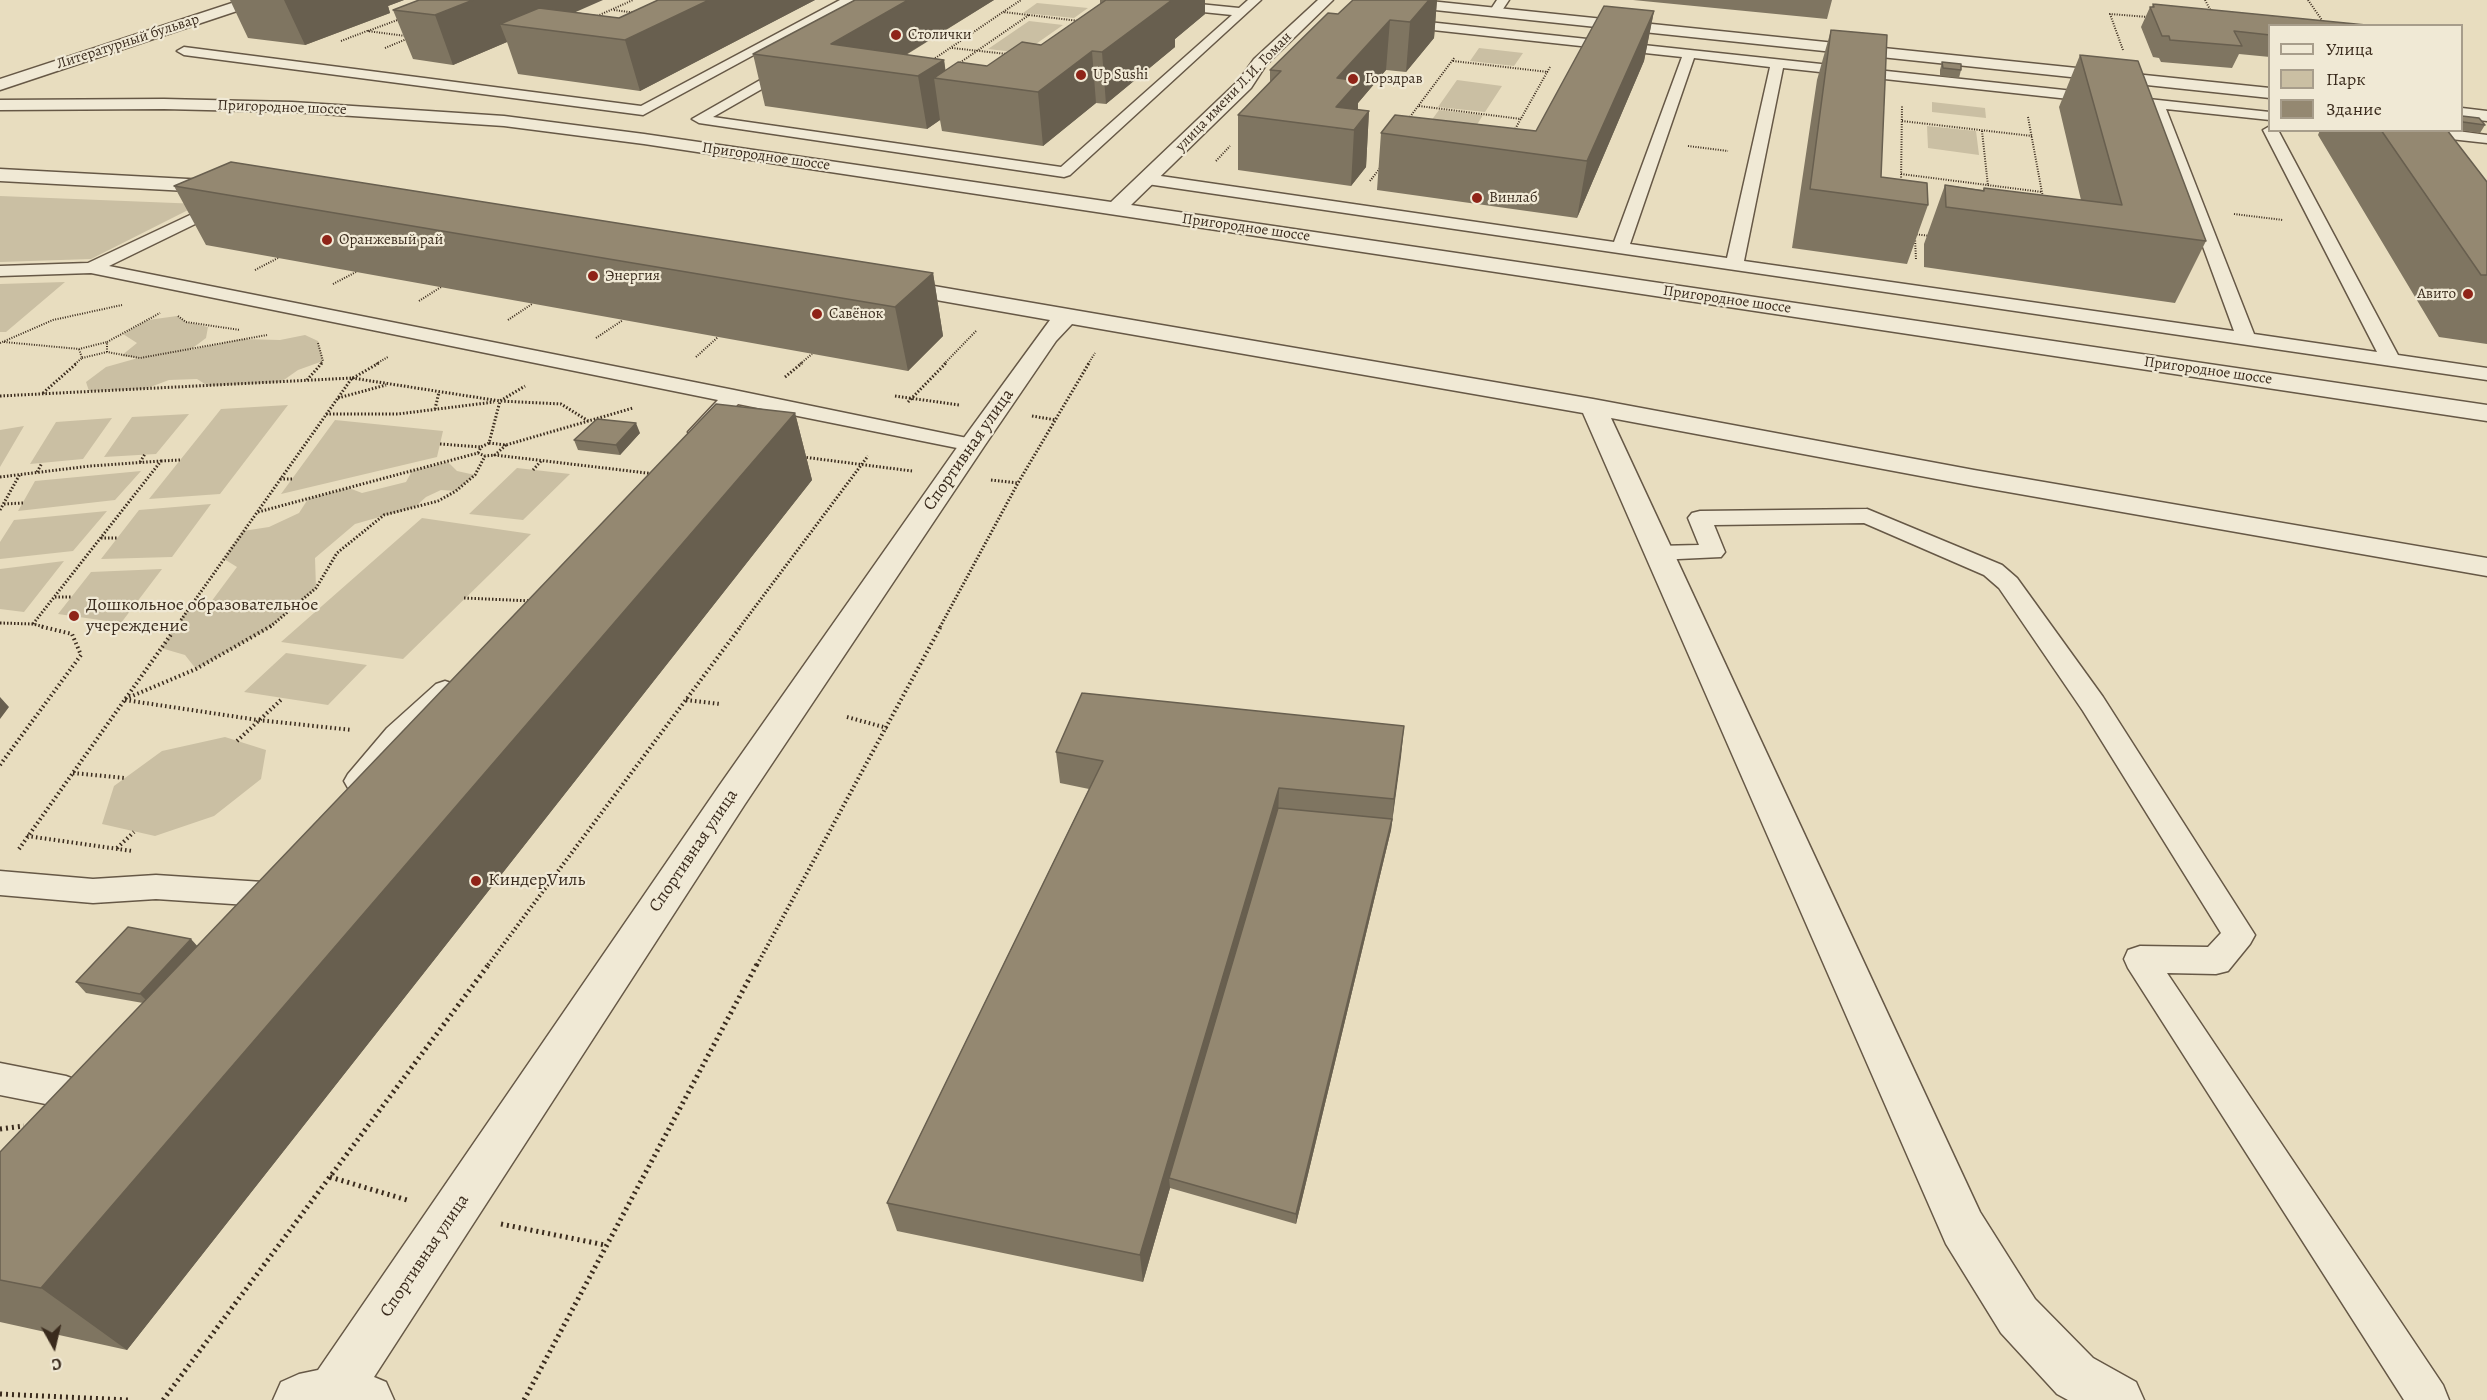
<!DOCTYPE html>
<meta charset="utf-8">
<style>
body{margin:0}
#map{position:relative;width:2487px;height:1400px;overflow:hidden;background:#e8ddbf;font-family:Alegreya,serif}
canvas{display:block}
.legend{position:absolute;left:2268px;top:24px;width:195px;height:108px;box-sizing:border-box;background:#f0e9d5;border:2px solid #a79d8b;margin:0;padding:8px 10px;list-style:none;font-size:18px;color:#3a2b1d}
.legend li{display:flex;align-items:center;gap:12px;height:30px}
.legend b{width:30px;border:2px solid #a79d8b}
.north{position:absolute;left:24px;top:1316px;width:60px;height:60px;-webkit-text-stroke:4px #f0e9d5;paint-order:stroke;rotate:172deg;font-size:16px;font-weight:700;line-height:24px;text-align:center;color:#3a2b1d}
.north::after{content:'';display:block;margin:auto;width:21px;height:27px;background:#3a2b1d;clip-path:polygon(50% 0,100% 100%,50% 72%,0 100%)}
</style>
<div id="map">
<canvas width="2487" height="1400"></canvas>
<ul class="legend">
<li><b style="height:8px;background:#f0e9d5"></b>Улица</li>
<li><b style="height:16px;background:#cabfa3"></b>Парк</li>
<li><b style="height:16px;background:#948871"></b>Здание</li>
</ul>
<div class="north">С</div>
</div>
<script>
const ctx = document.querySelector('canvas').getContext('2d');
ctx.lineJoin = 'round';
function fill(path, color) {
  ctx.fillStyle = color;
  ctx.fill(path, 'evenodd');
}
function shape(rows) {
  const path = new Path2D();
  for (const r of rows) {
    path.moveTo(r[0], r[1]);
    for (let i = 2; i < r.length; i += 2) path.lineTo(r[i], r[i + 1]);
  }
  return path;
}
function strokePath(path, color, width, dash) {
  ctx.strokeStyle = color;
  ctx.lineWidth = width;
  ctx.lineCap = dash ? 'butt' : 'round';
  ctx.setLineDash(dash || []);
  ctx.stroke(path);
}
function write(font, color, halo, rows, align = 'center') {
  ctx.font = font + ' Alegreya,serif';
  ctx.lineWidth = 4.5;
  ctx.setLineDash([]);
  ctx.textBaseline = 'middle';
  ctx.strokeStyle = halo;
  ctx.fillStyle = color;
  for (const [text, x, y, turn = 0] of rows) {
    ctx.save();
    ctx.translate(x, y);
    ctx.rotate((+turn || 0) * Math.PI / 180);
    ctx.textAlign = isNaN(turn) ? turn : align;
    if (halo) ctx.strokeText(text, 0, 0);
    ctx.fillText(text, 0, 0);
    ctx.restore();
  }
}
const green = shape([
 [1037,3,1088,8,1074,18,1023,13],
 [1029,21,1063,25,1023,53,988,49],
 [1479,48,1523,53,1514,66,1470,61],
 [1457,80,1502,86,1485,112,1438,107],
 [1932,102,1985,108,1986,118,1932,112],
 [1439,110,1483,115,1473,131,1428,125],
 [1927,126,1976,131,1979,155,1928,148],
 [0,196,200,204,91,259,0,262],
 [65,282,6,332,0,332,0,284],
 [177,316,186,322,208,327,206,338,190,350,241,339,280,340,305,335,318,341,323,361,298,370,281,382,208,386,197,379,169,380,145,389,89,391,86,382,106,367,138,358,121,356,137,343,123,334,148,320],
 [288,405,220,494,149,499,221,409],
 [189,414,156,454,104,457,132,417],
 [112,418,83,459,30,464,56,422],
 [335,420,443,431,437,457,281,494],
 [24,426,0,467,0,430],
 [448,462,457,471,475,475,456,491,441,490,426,497,415,507,355,524,315,558,316,588,266,630,196,669,185,655,161,648,185,613,208,606,237,567,224,559,243,531,269,527,299,513,308,499,349,488,362,493,406,482,412,471],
 [517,468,570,474,523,520,469,514],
 [141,471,115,500,18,511,35,481],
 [211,504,172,557,101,559,139,510],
 [107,511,73,551,0,559,0,542,14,520],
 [422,518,531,534,403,659,281,642],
 [64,561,24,612,0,609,0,569],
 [162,569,121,623,58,614,91,572],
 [286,653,367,665,328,705,244,692],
 [225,737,266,750,261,779,214,816,155,836,102,824,114,786,162,751]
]);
const pathFar3 = shape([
 [2205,0,2212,13],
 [2308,0,2326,26],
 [614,10,636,13],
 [1029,15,1079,21],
 [595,17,633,0],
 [368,31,400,19],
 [341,41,367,31,406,36],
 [385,48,409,38],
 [952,48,1007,54],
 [2123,50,2110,14,2148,17],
 [931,61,1003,12],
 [1453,61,1548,72],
 [958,64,1029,15,1003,12,1021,0],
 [1419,106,1521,119],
 [2028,117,2043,198],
 [1407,121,1455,57],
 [1902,121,2032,136],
 [1514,131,1550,67],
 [1982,131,1988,186],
 [1688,146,1728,151],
 [1216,161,1230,146],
 [1901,174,2042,192],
 [1370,181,1380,168],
 [1901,185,1902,105],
 [2234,214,2283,220],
 [1914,234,1930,236],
 [1915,238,1916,260],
 [255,270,278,258],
 [333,284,356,272],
 [419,301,441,287],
 [178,316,186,322,240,330],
 [508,320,532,304],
 [596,338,623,320],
 [4,342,79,349,107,342],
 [0,343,53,320,122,305],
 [318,343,323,361,320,364],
 [107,352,107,342,160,313],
 [696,357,718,337],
 [82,358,107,352,140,358,267,335],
 [75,364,82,358,79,349],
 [376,364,388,357],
 [800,364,812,354],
 [944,364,976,331],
 [1088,364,1095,353]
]);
const pathFar2 = shape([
 [785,377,802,363],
 [352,378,500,401,561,404,590,422],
 [353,378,379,363],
 [307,380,322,363],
 [43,393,77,363],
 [0,396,352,378,176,627],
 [895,396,959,405],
 [338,398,386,385],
 [908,402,946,363],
 [435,409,439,392],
 [326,414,398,414,494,402],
 [1032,416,1056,420],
 [489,443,506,445,633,408],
 [440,444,481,447],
 [506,445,495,455,655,474],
 [478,453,481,447,489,443,500,401,525,386],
 [803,457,912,471],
 [161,461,180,460],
 [140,462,145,454],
 [533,470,541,461],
 [37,472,42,463],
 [0,477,90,466,161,461,33,624],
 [280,479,293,479],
 [991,480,1018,483],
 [4,504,23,503],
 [0,510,20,474],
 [258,512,478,453,485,456,495,455],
 [101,538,117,538],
 [55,597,72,597],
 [464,598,532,601],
 [0,623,33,624,45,627],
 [270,627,316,588,337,553,384,515,438,501,456,491,475,475,485,456],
 [740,627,868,456],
 [940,627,1018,483,1089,363]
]);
const pathFar1 = shape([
 [125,699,196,669,271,626],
 [125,700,258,720,352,730],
 [686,700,720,704],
 [847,717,887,728],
 [237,741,283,698],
 [0,765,81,655,72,634,39,626],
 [73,773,125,778],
 [27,836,132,851],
 [117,848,134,832],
 [19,849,177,626],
 [488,965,741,626],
 [757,965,941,626]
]);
const path = shape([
 [0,1129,24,1126],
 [330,1177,407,1200],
 [501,1224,605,1245],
 [0,1394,128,1400],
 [163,1400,489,964],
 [524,1400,757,964]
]);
const service = shape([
 [840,0,855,0,643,115,184,55,177,51,184,47,641,106,840,0],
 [1118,0,1159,0,1239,8,1248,0,1261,0,1070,175,1064,177,699,123,692,119,790,63,795,64,797,67,795,70,713,117,1061,167,1232,15,1124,4,1118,0],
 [1497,0,1509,0,1499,15,1491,15,1489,12,1497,0],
 [1400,19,2270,112,2270,120,2166,109,2254,334,2377,352,2263,130,2270,126,2270,130,2278,130,2398,355,2487,368,2487,380,1147,184,1139,179,1147,174,1614,242,1682,57,1396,26,1394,23,1400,19],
 [1694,58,1770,67,1727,258,1630,244,1694,58],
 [1783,68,2152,108,2234,331,1744,261,1783,68],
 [2398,130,2450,130,2487,135,2487,143,2405,134,2398,130],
 [224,199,232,204,230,207,109,266,734,390,972,439,980,440,983,445,980,450,972,451,738,404,707,437,699,438,691,437,688,432,718,400,91,273,0,276,0,266,88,263,224,199],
 [1867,509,2002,565,2017,578,2103,697,2255,935,2250,944,2228,971,2216,974,2167,973,2443,1385,2449,1400,2404,1400,2128,968,2124,959,2128,950,2140,946,2208,947,2221,933,2083,711,1999,588,1984,575,1864,523,1714,525,1725,552,1721,557,1657,560,1649,558,1645,553,1649,548,1657,546,1699,545,1688,518,1692,513,1700,511,1867,509],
 [445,681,454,684,458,690,454,696,407,742,368,788,358,791,348,788,344,781,348,774,387,728,436,684,445,681],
 [0,871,93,879,156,875,263,882,274,885,279,894,274,903,263,906,156,899,93,903,0,895,0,871],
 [0,1063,66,1076,79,1081,84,1092,79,1103,66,1108,0,1095,0,1063]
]);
const minor = shape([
 [241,0,263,0,261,3,0,90,0,79,241,0],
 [1318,0,1333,0,1266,65,1251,88,1131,205,2487,405,2487,421,644,144,504,126,292,112,164,109,0,110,0,100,164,99,292,102,504,116,644,134,1111,202,1239,80,1254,59,1318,0],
 [1371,0,1420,0,2270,88,2270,98,1378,4,1371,0],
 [2462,108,2487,111,2487,121,2462,118,2462,108],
 [0,169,225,181,232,183,235,187,232,191,225,193,0,181,0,169],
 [893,279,1593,399,1974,470,2487,558,2487,576,1974,486,1611,418,1980,1212,2035,1299,2093,1358,2136,1382,2144,1400,2068,1400,2057,1394,2001,1333,1946,1244,1583,413,1072,324,1056,341,985,445,745,804,374,1377,386,1382,394,1400,273,1400,281,1382,299,1374,318,1370,719,786,963,439,1050,320,885,291,882,286,885,281,893,279]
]);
const wall = shape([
 [230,0,404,0,388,6,390,13,305,45,248,38],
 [658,0,815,0,640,91,518,74,507,42,453,65,413,59,393,10,575,12,619,18],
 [855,0,994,0,906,55,944,60,945,70,987,66,1041,45,1100,4,1100,0,1205,0,1205,14,1175,39,1175,47,1106,104,1096,103,1043,146,942,131,940,120,927,129,765,106,753,54],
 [1437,0,1434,38,1406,72,1386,70,1358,103,1358,110,1369,111,1366,167,1351,186,1238,170,1238,115,1270,82,1270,70,1338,14],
 [1633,0,1832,0,1827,19],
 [2153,4,2270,26,2270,57,2239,54,2232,68,2161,62,2159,58,2153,57,2141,27,2150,7,2152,7],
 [1654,11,1644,61,1577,218,1377,190,1381,133,1536,131],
 [1831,30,1881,177,1928,205,1907,264,1792,248,1817,80],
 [2080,55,2206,241,2175,303,1924,267,1924,244,1945,185,1983,190,1984,188,2081,200,2059,107],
 [1942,62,1961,70,1959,78,1940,76,1940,70],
 [2462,116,2485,125,2480,133,2459,130,2462,130],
 [2320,130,2447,130,2487,182,2487,344,2439,337,2318,135],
 [174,186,933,273,943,336,908,371,206,245],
 [795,413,812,480,127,1350,0,1322,0,1152,143,1003,86,993,76,982,197,946],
 [640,433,620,455,578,450,574,440],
 [1404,726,1391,830,1296,1224,1170,1188,1143,1282,897,1231,887,1203,1089,789,1060,783,1056,752]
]);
const shadedWall = shape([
 [284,0,404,0,388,6,390,13,305,45],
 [473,0,603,0,537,29,500,24,507,42,453,65,435,15],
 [709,0,815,0,640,91,625,40],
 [908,0,994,0,879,71,831,44],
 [1164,0,1205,0,1205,14,1175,39,1175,47,1106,104,1102,52],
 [1429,0,1437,0,1434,38,1406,72,1410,22],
 [1654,11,1644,61,1577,218,1587,161],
 [1390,20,1386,70,1358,103,1357,127,1369,111,1366,167,1351,186,1354,130,1335,128,1337,78],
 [1092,51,1096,103,1043,146,1038,92],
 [944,60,947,80,934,78,940,120,927,129,918,76],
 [933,273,943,336,908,371,895,307],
 [795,413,812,480,127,1350,41,1288],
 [636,423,640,433,620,455,616,445],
 [0,697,9,707,0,719],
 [1404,726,1401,757,1391,830,1394,799],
 [1279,788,1278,819,1169,1178,1170,1188,1143,1282,1140,1255],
 [1392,819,1391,830,1296,1224,1296,1214],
 [191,939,200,949,150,1004,140,994]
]);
const building = shape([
 [419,0,473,0,435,15,393,10,419,0],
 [658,0,709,0,625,40,500,24,539,8,619,18,658,0],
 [855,0,908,0,831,44,944,60,918,76,753,54,855,0],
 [1106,0,1172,0,1102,52,1092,51,1038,92,934,78,958,62,987,66,1022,42,1041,45,1106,0],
 [1353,0,1429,0,1410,22,1390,20,1337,78,1359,81,1336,107,1369,111,1354,130,1238,115,1281,71,1270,70,1328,13,1338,14,1353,0],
 [2153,4,2366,25,2366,26,2270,26,2270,35,2234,31,2242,46,2170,40,2169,36,2162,36,2150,7,2154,7,2153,4],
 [1604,6,1654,11,1587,161,1381,133,1395,115,1536,131,1604,6],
 [1831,30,1887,35,1881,177,1927,183,1928,205,1810,189,1831,30],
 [2080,55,2138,61,2206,241,1946,207,1945,185,1984,191,1984,188,2122,205,2080,55],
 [1942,62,1961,64,1961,70,1943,68,1942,62],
 [2462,116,2479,118,2485,125,2463,122,2462,120,2462,116],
 [2381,130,2447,130,2487,182,2487,275,2481,275,2381,130],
 [231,162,933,273,895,307,174,186,231,162],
 [716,404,795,413,41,1288,0,1280,0,1152,716,404],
 [597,419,636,423,616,445,574,440,597,419],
 [1082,693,1404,726,1394,799,1279,788,1140,1255,887,1203,1103,761,1056,752,1082,693],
 [1278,808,1392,819,1296,1214,1169,1178,1278,808],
 [128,927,191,939,140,994,76,982,128,927]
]);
const markers = [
 [896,35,6,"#8f2418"],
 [1081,75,6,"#8f2418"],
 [1353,79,6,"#8f2418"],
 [1477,198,6,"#8f2418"],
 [327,240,6,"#8f2418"],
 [593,276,6,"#8f2418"],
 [2468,294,6,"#8f2418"],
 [817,314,6,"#8f2418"],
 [74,616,6,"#8f2418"],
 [476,881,6,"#8f2418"]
];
const farPoinames = [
 ["Столички",908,35],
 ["Up Sushi",1093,75],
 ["Горздрав",1365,79],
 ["Винлаб",1489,198],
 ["Оранжевый рай",339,240],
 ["Энергия",605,276],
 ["Авито",2456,294,"right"],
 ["Савёнок",829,314]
];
const farStreetnames = [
 ["Литературный бульвар",128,42,-18],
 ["улица имени Л.И. Гоман",1234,92,-46],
 ["Пригородное шоссе",282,108,2],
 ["Пригородное шоссе",766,157,8],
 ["Пригородное шоссе",1246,228,8],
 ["Пригородное шоссе",1727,300,8],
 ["Пригородное шоссе",2208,371,8]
];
const streetNames = [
 ["Спортивная улица",969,450,-55],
 ["Спортивная улица",694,851,-56],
 ["Спортивная улица",425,1256,-56]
];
const poiNames = [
 ["Дошкольное образовательное",86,606],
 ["учереждение",86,627],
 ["КиндерVиль",488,881]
];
fill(green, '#cabfa3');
strokePath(service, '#665846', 3);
strokePath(minor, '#665846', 3);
strokePath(pathFar3, '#3a2b1d', 2, [1, 1.5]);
strokePath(pathFar2, '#3a2b1d', 3, [1.5, 2]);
strokePath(pathFar1, '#3a2b1d', 4, [1.5, 3]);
strokePath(path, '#3a2b1d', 5, [2, 4]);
fill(service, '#f0e9d5');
fill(minor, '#f0e9d5');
fill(wall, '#7f7561');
fill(shadedWall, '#685f4f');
fill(building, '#948871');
strokePath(building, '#685f4f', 1.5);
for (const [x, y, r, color] of markers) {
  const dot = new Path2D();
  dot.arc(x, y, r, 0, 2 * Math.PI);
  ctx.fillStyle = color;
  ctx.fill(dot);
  strokePath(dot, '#f0e9d5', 2);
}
write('15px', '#3a2b1d', '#f0e9d5', farPoinames, 'left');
write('15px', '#3a2b1d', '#f0e9d5', farStreetnames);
write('18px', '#3a2b1d', '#f0e9d5', streetNames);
write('18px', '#3a2b1d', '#f0e9d5', poiNames, 'left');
</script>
